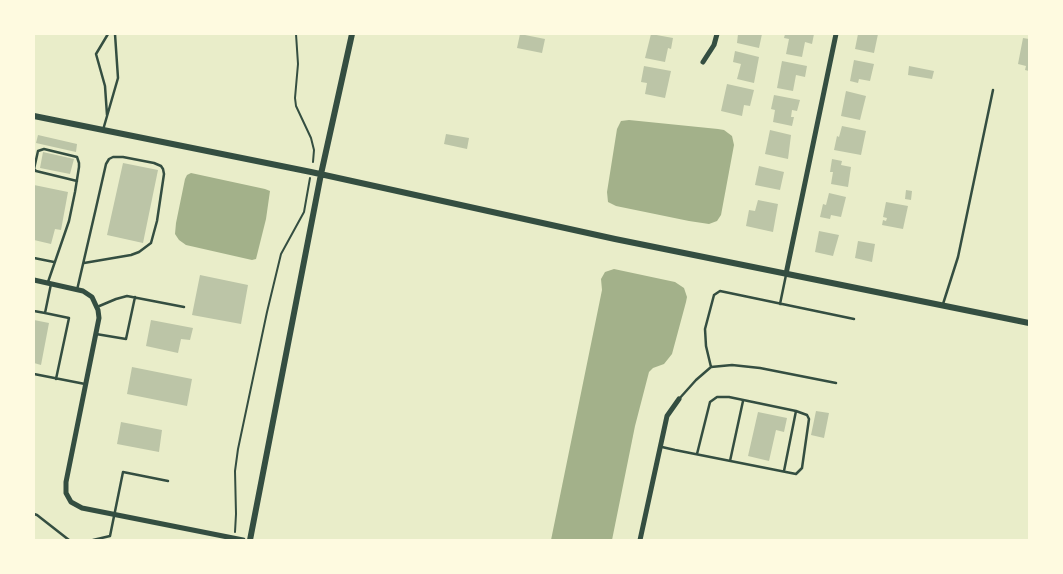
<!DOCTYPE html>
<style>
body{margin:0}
#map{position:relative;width:1063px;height:574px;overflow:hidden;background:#e9edc9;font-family:"Exo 2",sans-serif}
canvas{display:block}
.frame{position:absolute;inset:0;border:35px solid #fefae0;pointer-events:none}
</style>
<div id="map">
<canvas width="1063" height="574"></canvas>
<div class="frame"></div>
</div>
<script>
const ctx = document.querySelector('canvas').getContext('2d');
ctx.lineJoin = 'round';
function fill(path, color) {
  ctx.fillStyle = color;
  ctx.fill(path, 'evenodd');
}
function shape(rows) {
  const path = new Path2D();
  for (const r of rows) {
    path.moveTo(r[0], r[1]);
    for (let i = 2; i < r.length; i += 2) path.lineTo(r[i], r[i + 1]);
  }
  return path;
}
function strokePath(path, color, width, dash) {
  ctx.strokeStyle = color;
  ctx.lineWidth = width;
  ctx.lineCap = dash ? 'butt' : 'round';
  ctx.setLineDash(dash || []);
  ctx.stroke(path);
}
const water = shape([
 [629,120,718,129,724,130,732,136,734,145,721,215,717,221,709,224,689,221,616,206,608,202,607,192,617,129,621,121],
 [191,173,265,189,270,191,266,219,256,259,252,260,186,245,179,240,175,234,176,223,185,179,187,175],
 [614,269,675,282,684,288,687,297,686,302,672,354,664,364,653,368,649,372,635,426,612,540,551,540,602,290,601,279,605,272]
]);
const building = shape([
 [520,34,545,39,542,53,517,48],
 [651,34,673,38,671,49,668,48,665,62,645,58],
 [738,34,762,34,759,48,737,43],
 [785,34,814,34,812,44,805,42,802,57,786,54,789,39,784,38],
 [858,34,878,34,874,53,855,49],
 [1023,38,1029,39,1029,71,1025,70,1026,66,1018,64],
 [735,51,759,57,754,83,737,79,741,64,733,62],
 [854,60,874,64,870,81,859,79,858,83,850,81],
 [782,61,807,66,805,77,796,75,793,91,777,88],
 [644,66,671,71,665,98,645,94,647,83,641,82],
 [909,66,934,71,932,79,908,75],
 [727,84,754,90,750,106,744,105,742,116,721,111],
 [846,91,866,96,860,120,841,116],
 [774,95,800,100,797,111,792,110,791,117,794,117,792,126,773,122,775,110,771,109],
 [842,126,866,131,861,155,834,150,837,136,839,137],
 [770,130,791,135,788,159,765,154],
 [446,134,469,138,467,149,444,144],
 [38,135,77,144,76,152,36,143],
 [43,152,74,159,70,174,40,168],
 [832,159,842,161,841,165,851,167,848,187,831,184,833,172,830,172],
 [123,163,158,170,143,243,107,235],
 [759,166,784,172,780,190,755,185],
 [34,185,68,192,61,230,55,229,51,244,34,240],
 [906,190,912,191,911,200,905,199],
 [829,193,846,197,841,217,831,215,830,219,820,217,823,204,826,205],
 [758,200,778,204,773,232,746,226,749,210,755,211],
 [886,202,908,206,903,229,882,225,883,220,886,221,887,218,883,217],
 [819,231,839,235,833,256,815,252],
 [858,241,875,244,872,262,855,258],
 [200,275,248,285,241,324,192,315],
 [34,320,49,323,41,365,34,363],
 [151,320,193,328,190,340,181,339,178,353,146,346],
 [132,367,192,379,187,406,127,394],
 [816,411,829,413,824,438,811,435],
 [758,412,787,418,784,432,776,430,769,461,748,456],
 [121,422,162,430,159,452,117,444]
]);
const path = shape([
 [296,34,298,64,295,98,296,106,311,138,314,150,313,162],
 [235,532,236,514,235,471,238,449,267,312,281,254,304,212,310,178]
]);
const service = shape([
 [107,115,105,86,96,54,108,34],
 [103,130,118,78,115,34],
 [34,258,54,262],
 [48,282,69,221,75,192,79,167,79,163,77,157,73,156,44,149,38,151,34,169,36,171,77,181],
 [77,290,96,208,106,164,109,159,113,157,123,157,154,163,161,166,163,169,164,174,157,221,151,243,139,252,131,255,84,263],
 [780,304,786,275],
 [943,304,958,257,993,90],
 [97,307,116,299,127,296,184,307],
 [34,311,45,313,51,284],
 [45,313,69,318,56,379],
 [96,334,126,339,135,297],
 [711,367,706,346,705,329,714,295,720,291,854,319],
 [34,374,85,384],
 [679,399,696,380,711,367,732,365,760,368,836,383],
 [662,447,675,450,796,474,802,468,809,419,807,415,796,411,729,397,717,397,710,402,697,454],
 [730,461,743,401],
 [784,471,796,411],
 [34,514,37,515,69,540],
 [93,540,110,536,123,472,168,481]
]);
const minor = shape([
 [703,62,714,45,717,34],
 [786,274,836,34],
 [34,280,83,291,92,297,98,310,99,318,66,482,66,493,71,502,82,508,243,540],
 [640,540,667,416,679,399]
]);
const tertiary = shape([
 [34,116,311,172,615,239,1029,323],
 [250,540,321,174,352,34]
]);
fill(water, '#a3b18a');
fill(building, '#bcc5a7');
strokePath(path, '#344e41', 2);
strokePath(service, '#344e41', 2.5);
strokePath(minor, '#344e41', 5);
strokePath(tertiary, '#344e41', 6);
</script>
